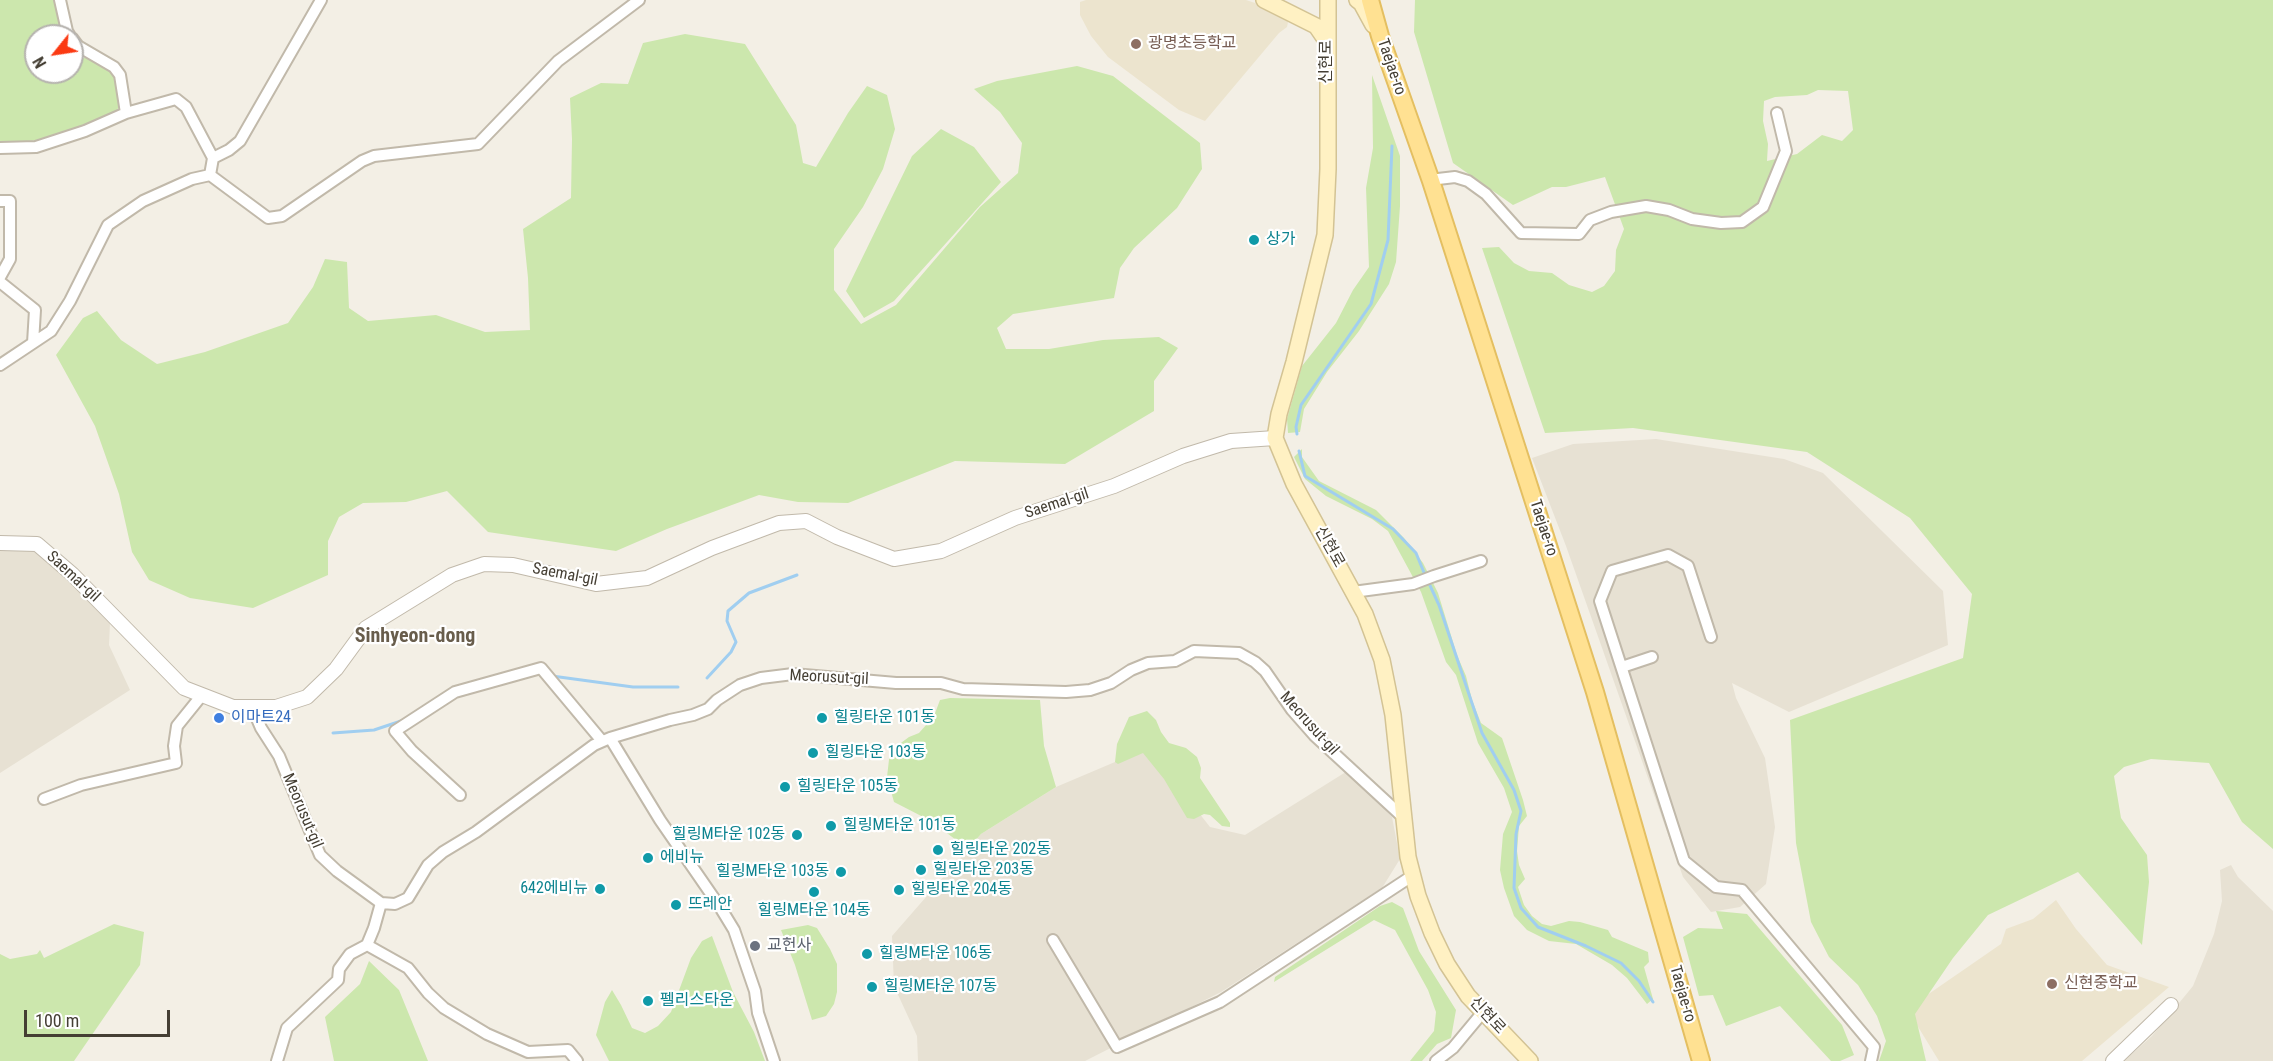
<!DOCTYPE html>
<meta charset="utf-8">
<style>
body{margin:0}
#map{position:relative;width:2273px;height:1061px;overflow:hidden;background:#f3efe5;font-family:"Roboto Condensed",sans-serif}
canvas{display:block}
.north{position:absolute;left:24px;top:24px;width:60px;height:60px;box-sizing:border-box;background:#fff;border:2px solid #b5b2ae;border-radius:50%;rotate:240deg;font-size:16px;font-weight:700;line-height:24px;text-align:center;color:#453f34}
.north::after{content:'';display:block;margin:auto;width:21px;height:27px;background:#fb3a13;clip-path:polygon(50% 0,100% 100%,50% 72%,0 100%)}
.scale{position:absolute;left:24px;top:1010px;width:146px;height:27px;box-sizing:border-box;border:3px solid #453f34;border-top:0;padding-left:8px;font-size:18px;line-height:21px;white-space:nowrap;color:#453f34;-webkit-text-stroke:4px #fff;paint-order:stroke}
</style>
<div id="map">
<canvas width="2273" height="1061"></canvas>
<div class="north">N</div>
<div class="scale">100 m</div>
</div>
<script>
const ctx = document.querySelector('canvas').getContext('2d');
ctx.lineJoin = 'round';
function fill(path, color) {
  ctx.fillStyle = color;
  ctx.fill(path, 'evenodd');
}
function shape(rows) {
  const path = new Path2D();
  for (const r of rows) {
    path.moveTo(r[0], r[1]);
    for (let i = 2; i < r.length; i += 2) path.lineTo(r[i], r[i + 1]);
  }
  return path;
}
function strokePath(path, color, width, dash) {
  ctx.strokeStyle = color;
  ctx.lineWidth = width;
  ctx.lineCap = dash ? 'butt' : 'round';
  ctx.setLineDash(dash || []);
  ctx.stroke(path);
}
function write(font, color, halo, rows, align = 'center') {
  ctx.font = font + ' "Roboto Condensed","Noto Sans KR",sans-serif';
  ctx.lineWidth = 4.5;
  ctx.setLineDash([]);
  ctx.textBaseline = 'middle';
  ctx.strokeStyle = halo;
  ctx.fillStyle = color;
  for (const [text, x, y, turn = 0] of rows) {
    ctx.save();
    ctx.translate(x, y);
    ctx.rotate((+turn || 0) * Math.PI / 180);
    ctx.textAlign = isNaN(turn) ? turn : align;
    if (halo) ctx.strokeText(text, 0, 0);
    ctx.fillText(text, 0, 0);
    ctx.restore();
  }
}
const residential = shape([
 [1656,439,1784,459,1823,473,1943,591,1948,645,1789,712,1732,683,1736,698,1765,758,1775,827,1766,884,1740,907,1711,912,1683,877,1566,546,1532,458,1573,444],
 [34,547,110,623,109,645,130,690,0,773,0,551],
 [1148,748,1210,827,1245,835,1349,770,1392,817,1400,859,1382,888,1221,992,1085,1061,918,1061,917,1036,894,986,892,936,981,834,1056,787],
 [2231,865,2238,877,2273,911,2273,1061,2124,1061,2152,1036,2193,986,2214,934,2222,901,2220,870]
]);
const education = shape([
 [1086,0,1246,0,1270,8,1288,22,1287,27,1279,33,1205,121,1179,110,1108,57,1091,36,1080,15,1080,2],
 [2056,900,2076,929,2107,965,2169,987,2082,1061,1939,1061,1909,1012,1917,1002,2001,944,2006,929,2033,919]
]);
const green = shape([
 [0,0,55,0,66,36,36,36,36,72,72,72,72,50,79,58,98,58,123,84,124,98,117,110,56,139,0,143],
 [1415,0,2273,0,2273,849,2242,822,2209,763,2151,759,2124,767,2114,776,2121,818,2147,855,2149,882,2142,945,2078,872,1988,915,1953,958,1915,1014,1926,1061,1879,1061,1886,1041,1877,1016,1858,985,1829,957,1811,922,1796,843,1790,720,1963,658,1972,594,1910,518,1807,452,1633,428,1545,433,1482,248,1499,247,1514,263,1529,271,1552,273,1569,285,1592,292,1604,286,1615,271,1616,250,1624,229,1605,177,1566,187,1552,187,1513,205,1453,163,1414,32],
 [1818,90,1848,91,1853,130,1842,141,1822,135,1797,154,1767,161,1768,144,1763,121,1764,101,1775,97,1807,95],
 [685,34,745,44,796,125,803,163,816,167,848,113,867,86,887,95,895,129,883,169,863,207,834,249,834,290,861,324,896,305,980,207,1018,173,1022,143,1000,112,974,89,997,81,1077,66,1113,76,1200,143,1202,169,1177,208,1134,248,1120,268,1114,298,1013,314,997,328,1006,349,1049,349,1103,340,1159,337,1178,348,1154,381,1154,411,1065,464,955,461,848,503,798,502,759,495,667,529,616,551,488,532,447,491,406,502,363,503,339,517,328,541,328,575,253,608,190,598,149,580,132,552,119,494,95,426,56,355,83,318,97,311,121,340,157,364,205,352,288,323,313,287,325,259,347,262,349,308,368,321,436,315,485,332,530,330,528,278,523,229,571,198,572,139,570,98,601,83,628,84,643,43],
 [1372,75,1400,156,1400,206,1396,262,1389,284,1359,331,1327,372,1304,409,1300,432,1288,433,1287,419,1302,366,1336,323,1353,290,1369,267,1366,188,1373,148],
 [941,129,974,147,1001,182,894,301,864,318,846,291,912,156],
 [1302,449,1302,457,1319,481,1376,510,1404,538,1423,563,1438,593,1457,655,1466,676,1472,700,1481,723,1502,738,1523,800,1527,816,1519,826,1517,851,1519,865,1525,879,1518,887,1524,905,1532,916,1542,924,1551,926,1569,921,1580,922,1608,930,1612,937,1648,952,1649,962,1644,967,1653,999,1647,1004,1627,978,1612,965,1576,944,1549,941,1527,930,1514,916,1504,888,1500,870,1503,834,1512,812,1504,788,1478,743,1456,675,1446,662,1421,592,1388,531,1372,519,1326,496,1305,479,1294,457],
 [950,698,1040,700,1044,746,1056,787,981,834,968,849,931,821,894,802,887,777,890,751,909,737,919,733,934,716,940,700],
 [1147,711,1156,720,1161,732,1169,743,1186,748,1197,757,1201,768,1200,778,1230,823,1230,827,1222,826,1210,815,1204,814,1194,819,1187,818,1164,779,1143,753,1118,764,1115,762,1117,744,1129,717],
 [1392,902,1403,908,1419,951,1456,1010,1451,1038,1437,1044,1422,1061,1410,1061,1434,1031,1436,1012,1428,990,1395,930,1374,920,1274,982,1275,977,1380,906],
 [1716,911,1747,914,1842,1025,1854,1055,1840,1061,1831,1061,1780,1006,1726,1026,1713,995,1699,996,1683,937,1698,928,1723,929],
 [114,924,144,932,140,965,74,1061,0,1061,0,954,10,959,37,954,40,950,44,958],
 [808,925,817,928,830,949,837,964,837,992,834,1004,826,1016,812,1020,795,965,781,930],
 [712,936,733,992,754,1032,765,1061,609,1061,596,1035,605,1002,612,990,621,1005,632,1028,645,1033,658,1026,671,1012,691,958,702,941],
 [369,961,399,990,428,1061,334,1061,325,1017,360,984]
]);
const stream = shape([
 [1297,434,1296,427,1301,405,1371,304,1388,240,1392,146],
 [1299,451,1305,476,1393,529,1416,553,1425,575],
 [1428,581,1439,605,1482,733,1514,790,1521,811,1516,834,1514,888,1521,908,1538,927,1586,946,1621,963,1639,981,1653,1002],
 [552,676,633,687,678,687],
 [707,678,731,652,736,642,727,621,728,611,749,593,797,575],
 [333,733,374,730,401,721]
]);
const minor = shape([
 [60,0,67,31,70,36],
 [72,38,78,46,114,67,120,75,126,113],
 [0,148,36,147,85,131,126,113,176,99,186,107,213,158,210,175],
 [213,158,229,150,240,141,321,0],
 [1438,179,1455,177,1468,181,1486,194,1521,233,1579,234,1590,220,1611,212,1646,206,1669,210,1692,219,1721,223,1742,222,1763,207,1786,151,1777,113],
 [0,201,10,201,10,259,0,277],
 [0,282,35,310,33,343],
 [0,365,51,331,70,301,108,225,143,201,192,179,210,175,268,218,282,216,362,161,374,156,478,144,558,61,639,0],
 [1353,592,1413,584,1434,576,1481,561],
 [1711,637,1688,566,1668,555,1612,571,1600,601,1684,861,1716,887,1742,890,1874,1047,1871,1061],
 [1622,667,1652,657],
 [252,707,261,728,279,756,320,855,337,871,381,903,395,904,408,898,428,865,443,852,476,832,594,745,610,738,670,720,693,715,708,709,717,700,740,685,761,678,793,674,896,683,941,683,963,689,1066,692,1090,690,1111,683,1131,670,1148,663,1175,661,1194,651,1239,653,1255,662,1265,671,1292,710,1314,735,1404,818],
 [610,738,660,820,720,907,734,930,755,991,758,1013,774,1061],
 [460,795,412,751,395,731,455,692,541,668,602,741],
 [44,799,81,785,176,763,174,746,177,726,202,695],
 [381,903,374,928,367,945,408,968,428,993,444,1008,487,1034,528,1052,568,1050,577,1061],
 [1053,940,1117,1047,1220,1002,1412,876],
 [277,1061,287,1028,338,980,339,969,350,954,367,945],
 [1436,1061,1453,1048,1483,1012]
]);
const tertiary = shape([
 [0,543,37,544,72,574,184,688,233,707,276,707,307,697,336,669,366,628,452,575,484,564,513,565,596,584,647,578,712,548,779,523,806,521,837,537,894,559,941,551,1015,518,1114,486,1183,456,1231,441,1275,438],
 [2113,1061,2171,1005]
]);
const secondary = shape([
 [1264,0,1316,26,1327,42],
 [1328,0,1328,169,1325,235,1294,362,1279,414,1275,438,1294,484,1365,614,1382,660,1393,715,1408,857,1418,896,1432,933,1447,964,1468,996,1530,1061],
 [1357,0,1361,3,1373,25]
]);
const primary = shape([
 [1370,0,1380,36,1431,181,1595,692,1701,1061]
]);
const markers = [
 [1136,44,6,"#8d6e63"],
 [1254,240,6,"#0f9aa8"],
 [219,718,6,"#3f7fe0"],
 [822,718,6,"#0f9aa8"],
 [813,753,6,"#0f9aa8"],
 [785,787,6,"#0f9aa8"],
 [831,826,6,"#0f9aa8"],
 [797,835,6,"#0f9aa8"],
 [938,850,6,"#0f9aa8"],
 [648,858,6,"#0f9aa8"],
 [921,870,6,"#0f9aa8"],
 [841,872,6,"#0f9aa8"],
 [600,889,6,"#0f9aa8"],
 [899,890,6,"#0f9aa8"],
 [814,892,6,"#0f9aa8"],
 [676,905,6,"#0f9aa8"],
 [755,946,6,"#6b7280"],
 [867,954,6,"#0f9aa8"],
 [2052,984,6,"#8d6e63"],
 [872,987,6,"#0f9aa8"],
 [648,1001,6,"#0f9aa8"]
];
const educationNames = [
 ["광명초등학교",1148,44],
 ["신현중학교",2064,984]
];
const streetNames = [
 ["신현로",1327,62,-90],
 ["Taejae-ro",1391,67,71],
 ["Saemal-gil",1057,504,-18],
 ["Taejae-ro",1543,528,72],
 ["신현로",1329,547,61],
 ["Saemal-gil",565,575,11],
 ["Saemal-gil",73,577,43],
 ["Meorusut-gil",829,678,3],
 ["Meorusut-gil",1309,724,48],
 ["Meorusut-gil",302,811,67],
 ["Taejae-ro",1682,994,74],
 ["신현로",1487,1016,47]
];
const cultureNames = [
 ["상가",1266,240],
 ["힐링타운 101동",834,718],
 ["힐링타운 103동",825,753],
 ["힐링타운 105동",797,787],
 ["힐링M타운 101동",843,826],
 ["힐링M타운 102동",785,835,"right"],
 ["힐링타운 202동",950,850],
 ["에비뉴",660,858],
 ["힐링타운 203동",933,870],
 ["힐링M타운 103동",829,872,"right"],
 ["642에비뉴",588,889,"right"],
 ["힐링타운 204동",911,890],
 ["뜨레안",688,905],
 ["힐링M타운 104동",814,911,"center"],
 ["힐링M타운 106동",879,954],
 ["힐링M타운 107동",884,987],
 ["펠리스타운",660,1001]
];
const shopNames = [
 ["이마트24",231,718]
];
const worshipNames = [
 ["교헌사",767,946]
];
const quarterNames = [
 ["Sinhyeon-dong",415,637]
];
fill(residential, '#e7e1d3');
fill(education, '#ece4ce');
fill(green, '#cce7ad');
strokePath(stream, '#a0cef0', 3);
strokePath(minor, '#c1b9aa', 14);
strokePath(tertiary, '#c1b9aa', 16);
strokePath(secondary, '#d3c394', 18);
strokePath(primary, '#e4bf61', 20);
strokePath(minor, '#fff', 10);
strokePath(tertiary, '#fff', 14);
strokePath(secondary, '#fff1c3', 15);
strokePath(primary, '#ffe192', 16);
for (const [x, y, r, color] of markers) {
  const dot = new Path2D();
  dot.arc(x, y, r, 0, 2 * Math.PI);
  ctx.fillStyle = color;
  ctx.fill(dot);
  strokePath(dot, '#fff', 2);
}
write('16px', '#785e54', '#fff', educationNames, 'left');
write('16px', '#453f34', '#fff', streetNames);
write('16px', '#0d838f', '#fff', cultureNames, 'left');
write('16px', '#366cbe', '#fff', shopNames, 'left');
write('16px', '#5b616d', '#fff', worshipNames, 'left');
write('bold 20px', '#685d4c', '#fff', quarterNames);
</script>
